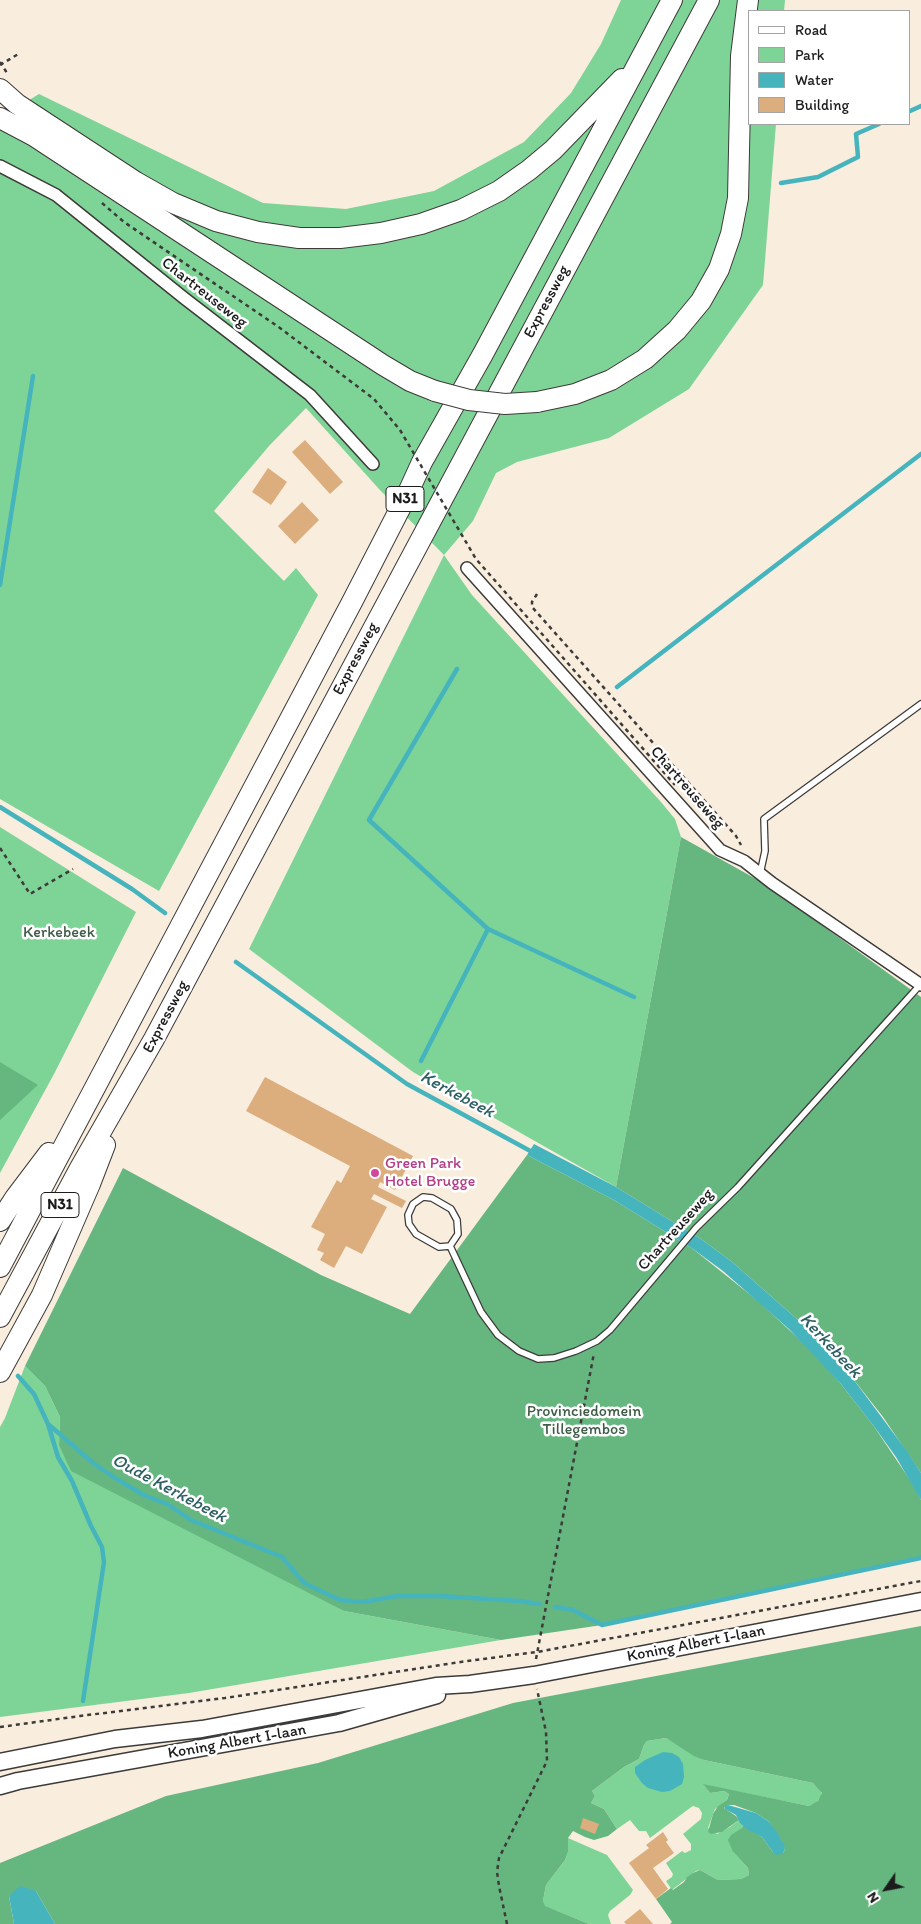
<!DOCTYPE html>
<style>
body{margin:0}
#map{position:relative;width:921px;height:1924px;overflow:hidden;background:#f9edde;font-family:Itim,sans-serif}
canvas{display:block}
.legend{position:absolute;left:748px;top:10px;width:162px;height:115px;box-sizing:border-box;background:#fff;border:1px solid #a4a4a4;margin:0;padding:6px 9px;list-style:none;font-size:15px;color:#1c1c1c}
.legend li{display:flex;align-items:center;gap:10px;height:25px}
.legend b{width:25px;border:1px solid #a4a4a4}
.north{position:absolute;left:861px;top:1864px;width:50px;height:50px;-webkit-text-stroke:4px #fff;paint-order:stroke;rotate:237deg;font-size:14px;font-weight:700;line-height:20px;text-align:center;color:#1c1c1c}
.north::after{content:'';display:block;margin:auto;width:18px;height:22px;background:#1c1c1c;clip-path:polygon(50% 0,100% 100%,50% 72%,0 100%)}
</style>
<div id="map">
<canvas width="921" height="1924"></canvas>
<ul class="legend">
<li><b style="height:6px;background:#fff"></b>Road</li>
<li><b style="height:14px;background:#7ed497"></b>Park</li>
<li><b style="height:14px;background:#45b4bd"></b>Water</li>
<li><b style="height:14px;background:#dcad7d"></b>Building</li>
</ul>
<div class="north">N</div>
</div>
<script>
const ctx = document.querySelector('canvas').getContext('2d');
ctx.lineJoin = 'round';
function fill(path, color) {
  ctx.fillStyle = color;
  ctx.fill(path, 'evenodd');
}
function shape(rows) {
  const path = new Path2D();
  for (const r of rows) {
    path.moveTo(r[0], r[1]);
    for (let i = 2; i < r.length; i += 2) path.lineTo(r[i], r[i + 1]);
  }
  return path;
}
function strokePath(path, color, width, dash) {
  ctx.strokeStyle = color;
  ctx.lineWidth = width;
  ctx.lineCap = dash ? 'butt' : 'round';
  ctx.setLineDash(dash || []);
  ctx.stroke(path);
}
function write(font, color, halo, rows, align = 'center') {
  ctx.font = font + ' Itim,sans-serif';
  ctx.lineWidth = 5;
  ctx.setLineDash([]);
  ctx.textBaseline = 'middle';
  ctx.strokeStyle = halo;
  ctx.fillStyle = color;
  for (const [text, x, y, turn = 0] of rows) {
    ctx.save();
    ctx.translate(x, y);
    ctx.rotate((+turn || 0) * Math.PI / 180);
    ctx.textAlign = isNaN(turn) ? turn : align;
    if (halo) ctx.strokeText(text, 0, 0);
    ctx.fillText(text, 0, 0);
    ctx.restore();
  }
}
const green = shape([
 [621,0,785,0,784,11,750,11,750,124,776,124,763,285,689,389,609,438,517,462,496,473,473,521,444,555,472,595,661,802,675,819,681,837,616,1187,413,1072,249,949,444,555,379,489,306,408,269,446,214,511,284,581,296,568,318,595,159,891,0,799,0,118,39,94,263,203,346,209,434,191,524,142,571,93,601,44],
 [0,827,136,912,54,1074,0,1173],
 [25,1366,45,1386,60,1417,59,1445,344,1611,501,1640,189,1693,0,1717,0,1427,5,1418],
 [666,1738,704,1760,813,1783,821,1790,822,1796,816,1803,809,1806,704,1785,710,1793,724,1791,729,1794,727,1800,715,1809,708,1828,717,1834,730,1827,739,1820,743,1825,733,1852,748,1868,749,1875,741,1879,718,1880,700,1870,696,1871,672,1890,666,1881,672,1877,673,1874,666,1863,682,1851,685,1853,691,1850,691,1844,683,1834,701,1819,702,1813,699,1808,693,1806,690,1808,650,1838,646,1831,639,1831,630,1820,617,1829,604,1809,591,1803,595,1796,592,1791,624,1767,639,1759,644,1745,647,1741],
 [568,1838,607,1855,633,1890,630,1895,610,1911,608,1915,611,1924,589,1924,544,1906,543,1901,546,1885,565,1860,568,1852]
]);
const forest = shape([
 [681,837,765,884,921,997,921,1473,883,1417,851,1376,798,1320,731,1261,701,1239,616,1187],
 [0,1062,38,1085,0,1120],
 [527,1155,614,1200,693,1249,758,1301,813,1352,841,1384,873,1425,914,1486,921,1500,921,1558,602,1625,501,1640,344,1611,71,1471,59,1445,60,1417,45,1386,25,1366,123,1168,321,1275,410,1314],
 [921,1626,921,1924,670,1924,672,1922,656,1899,671,1888,673,1890,684,1882,687,1877,693,1873,700,1870,718,1880,741,1879,749,1875,748,1868,733,1852,728,1840,731,1835,742,1828,743,1825,762,1837,773,1852,783,1853,785,1849,780,1838,768,1821,756,1813,734,1805,728,1805,724,1808,736,1816,739,1820,722,1832,711,1834,708,1832,713,1814,718,1806,727,1800,729,1794,724,1791,710,1793,703,1784,809,1806,818,1801,822,1793,813,1783,704,1760,694,1756,666,1738,647,1741,644,1745,639,1759,624,1767,592,1791,595,1796,591,1803,604,1809,617,1829,608,1836,594,1840,585,1837,573,1831,568,1838,568,1852,565,1860,546,1885,543,1901,545,1906,589,1924,55,1924,36,1891,9,1896,14,1924,0,1924,0,1863,166,1796,318,1763,513,1703]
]);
const water = shape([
 [534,1144,616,1187,701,1239,731,1261,798,1320,851,1376,906,1450,921,1473,921,1500,896,1457,873,1425,841,1384,789,1329,723,1271,693,1249,614,1200,527,1155],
 [663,1752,672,1753,679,1757,683,1764,684,1777,682,1784,670,1791,662,1792,648,1788,642,1783,635,1773,635,1767,645,1760],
 [728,1805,756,1813,768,1821,777,1832,784,1845,785,1849,783,1853,777,1855,773,1852,762,1837,747,1829,740,1823,736,1815,725,1809,725,1806],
 [20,1886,36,1891,55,1924,14,1924,9,1896]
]);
const stream = shape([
 [910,111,921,106],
 [781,183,818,177,858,157,856,134,879,124],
 [0,585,33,376],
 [457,669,369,820,488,929,634,997],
 [617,687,921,454],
 [0,807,132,889,165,913],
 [236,962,407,1084,534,1153],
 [421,1061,488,929],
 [18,1376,34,1394,48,1424,93,1463,118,1480,146,1496,167,1504,191,1520,282,1557,304,1583,340,1600,363,1602,397,1596,440,1596,519,1601,540,1604],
 [48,1424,58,1457,72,1481,91,1526,102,1547,104,1562,83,1701],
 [555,1607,573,1610,602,1625,921,1558]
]);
const building = shape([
 [305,440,343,482,330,494,292,452],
 [268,468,287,482,271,505,252,492],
 [302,502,319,520,295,544,278,526],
 [265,1077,413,1156,395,1190,380,1182,378,1187,406,1201,402,1208,374,1194,371,1199,387,1207,362,1254,346,1246,334,1268,320,1260,324,1253,317,1250,325,1234,311,1227,337,1180,341,1183,350,1166,246,1111],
 [583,1818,599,1824,595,1834,580,1828],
 [663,1832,668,1840,666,1842,674,1853,653,1868,668,1889,656,1899,629,1863,649,1848,646,1845],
 [640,1909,653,1924,626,1924,624,1922]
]);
const path = shape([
 [0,62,7,73],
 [0,65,20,53],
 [102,203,124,222,280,328,374,399,400,430],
 [537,594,532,602,532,607,736,836,741,845],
 [0,848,30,894,73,869],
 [536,1659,594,1353],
 [0,1727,80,1716,225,1698,467,1661,537,1652,921,1581],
 [507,1924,499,1886,497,1872,499,1858,547,1761,546,1732,537,1689]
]);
const service = shape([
 [760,874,765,851,764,819,921,704],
 [450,1246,439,1247,416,1234,409,1224,408,1215,413,1204,423,1197,432,1198,451,1209,457,1220,458,1234,450,1246,481,1312,498,1335,519,1351,538,1359,554,1358,576,1351,597,1341,610,1330,696,1228,738,1187,920,985]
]);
const minor = shape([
 [0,166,56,195,184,298,310,395,373,464],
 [467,568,720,850,744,861,772,883,921,985]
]);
const secondary = shape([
 [0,1762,115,1739,202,1729,436,1686,470,1684,534,1675,921,1601],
 [0,1786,18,1781,339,1723,437,1695]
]);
const trunk = shape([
 [0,89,17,104,136,182,173,203,216,221,258,232,299,238,340,238,381,233,421,224,461,210,499,191,529,170,553,150,622,79],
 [0,118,34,136,383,365,410,381,435,391],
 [537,402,575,394,611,380,645,359,677,330,701,301,719,269,731,234,738,198,741,56,748,0],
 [0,1221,15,1198,49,1153],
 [0,1267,352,602,406,497,422,462,483,354,672,0],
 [0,1317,80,1168,154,1039,709,0],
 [0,1372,42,1295,90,1184,105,1145]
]);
const pathBridge = shape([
 [400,430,476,559,675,785]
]);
const trunkBridge = shape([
 [435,391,469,400,505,404,537,402]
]);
const markers = [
 [375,1173,5,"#d1479c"]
];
const shields = [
 [405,499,38],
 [60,1205,38]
];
const shieldNames = [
 ["N31",405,499],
 ["N31",60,1205]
];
const streetNames = [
 ["Chartreuseweg",204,293,38],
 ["Expressweg",547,302,-62],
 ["Expressweg",356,659,-62],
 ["Chartreuseweg",687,788,49],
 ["Expressweg",166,1017,-62],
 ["Chartreuseweg",676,1230,-48],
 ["Koning Albert I-laan",696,1644,-11],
 ["Koning Albert I-laan",237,1742,-10]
];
const parkNames = [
 ["Kerkebeek",59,933],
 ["Provinciedomein",584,1412],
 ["Tillegembos",584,1430]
];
const hotelNames = [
 ["Green Park",385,1164],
 ["Hotel Brugge",385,1182]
];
const waterNames = [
 ["Kerkebeek",457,1095,28],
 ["Kerkebeek",830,1346,47],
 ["Oude Kerkebeek",169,1489,28]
];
fill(green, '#7ed497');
fill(forest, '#66b680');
fill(water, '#45b4bd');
strokePath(stream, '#45b4bd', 4.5);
fill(building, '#dcad7d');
strokePath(service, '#3d3b39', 8);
strokePath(minor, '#3d3b39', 14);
strokePath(secondary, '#3d3b39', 19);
strokePath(trunk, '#3d3b39', 22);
strokePath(path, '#3d3b39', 2.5, [4, 4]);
strokePath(service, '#fff', 5.5);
strokePath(minor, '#fff', 11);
strokePath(secondary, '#fff', 16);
strokePath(trunk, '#fff', 20);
strokePath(trunkBridge, '#3d3b39', 22, []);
strokePath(pathBridge, '#3d3b39', 2.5, [4, 4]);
strokePath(trunkBridge, '#fff', 20);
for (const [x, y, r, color] of markers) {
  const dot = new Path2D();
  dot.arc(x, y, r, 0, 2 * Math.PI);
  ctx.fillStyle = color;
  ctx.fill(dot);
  strokePath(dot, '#fff', 2);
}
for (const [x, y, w] of shields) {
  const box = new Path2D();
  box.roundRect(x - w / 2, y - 12.5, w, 25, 4);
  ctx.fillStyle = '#fff';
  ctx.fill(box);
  strokePath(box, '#1c1c1c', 1);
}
write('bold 15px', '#1c1c1c', null, shieldNames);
write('16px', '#1c1c1c', '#fff', streetNames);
write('16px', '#3e5c47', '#fff', parkNames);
write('16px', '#b23c85', '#fff', hotelNames, 'left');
write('italic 18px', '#2e6064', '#fff', waterNames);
</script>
